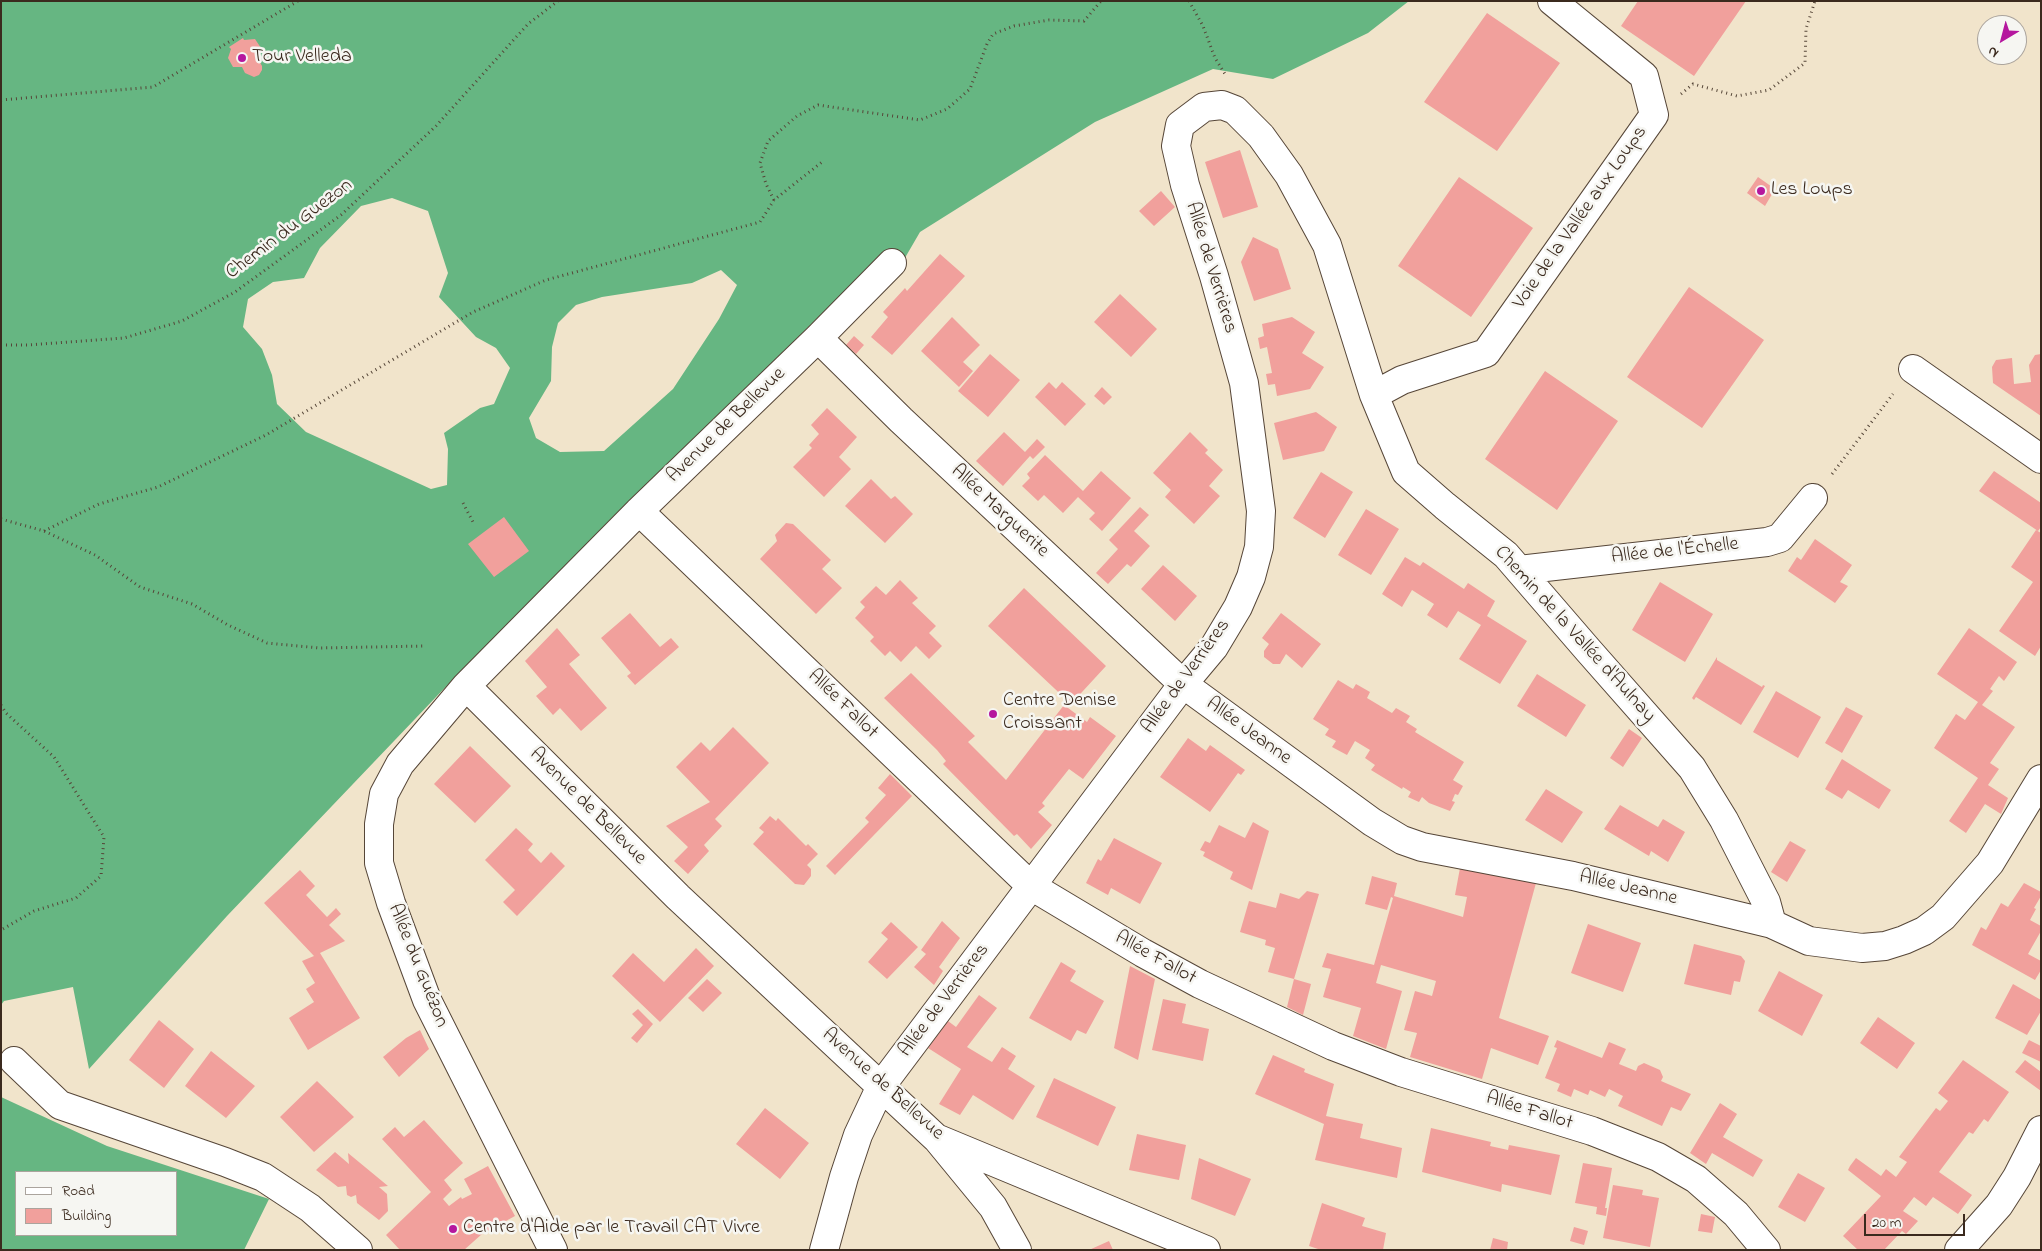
<!DOCTYPE html>
<meta charset="utf-8">
<style>
body{margin:0}
#map{position:relative;width:2042px;height:1251px;overflow:hidden;background:#f1e4cb;font-family:"Indie Flower",sans-serif}
canvas{display:block}
.frame{position:absolute;inset:0;border:2px solid #3b2a1e;pointer-events:none}
.legend{position:absolute;left:15px;top:1171px;width:162px;height:65px;box-sizing:border-box;background:#f6f6f2;border:1px solid #aba49d;margin:0;padding:6px 9px;list-style:none;font-size:15px;color:#3b2a1e}
.legend li{display:flex;align-items:center;gap:10px;height:25px}
.legend b{width:25px;border:1px solid #aba49d}
.north{position:absolute;left:1977px;top:15px;width:50px;height:50px;box-sizing:border-box;background:#f6f6f2;border:1px solid #aba49d;border-radius:50%;rotate:217deg;font-size:14px;font-weight:700;line-height:20px;text-align:center;color:#3b2a1e}
.north::after{content:'';display:block;margin:auto;width:18px;height:22px;background:#b5179e;clip-path:polygon(50% 0,100% 100%,50% 72%,0 100%)}
.scale{position:absolute;left:1864px;top:1214px;width:101px;height:22px;box-sizing:border-box;border:2px solid #3b2a1e;border-top:0;padding-left:6px;font-size:15px;line-height:18px;white-space:nowrap;color:#3b2a1e;-webkit-text-stroke:4px #f6f6f2;paint-order:stroke}
</style>
<div id="map">
<canvas width="2042" height="1251"></canvas>
<div class="frame"></div>
<ul class="legend">
<li><b style="height:6px;background:#fff"></b>Road</li>
<li><b style="height:14px;background:#f1a09c"></b>Building</li>
</ul>
<div class="north">N</div>
<div class="scale">20 m</div>
</div>
<script>
const ctx = document.querySelector('canvas').getContext('2d');
ctx.lineJoin = 'round';
function fill(path, color) {
  ctx.fillStyle = color;
  ctx.fill(path, 'evenodd');
}
function shape(rows) {
  const path = new Path2D();
  for (const r of rows) {
    path.moveTo(r[0], r[1]);
    for (let i = 2; i < r.length; i += 2) path.lineTo(r[i], r[i + 1]);
  }
  return path;
}
function strokePath(path, color, width, dash) {
  ctx.strokeStyle = color;
  ctx.lineWidth = width;
  ctx.lineCap = dash ? 'butt' : 'round';
  ctx.setLineDash(dash || []);
  ctx.stroke(path);
}
function write(font, color, halo, rows, align = 'center') {
  ctx.font = font + ' "Indie Flower",sans-serif';
  ctx.lineWidth = 5;
  ctx.setLineDash([]);
  ctx.textBaseline = 'middle';
  ctx.strokeStyle = halo;
  ctx.fillStyle = color;
  for (const [text, x, y, turn = 0] of rows) {
    ctx.save();
    ctx.translate(x, y);
    ctx.rotate((+turn || 0) * Math.PI / 180);
    ctx.textAlign = isNaN(turn) ? turn : align;
    if (halo) ctx.strokeText(text, 0, 0);
    ctx.fillText(text, 0, 0);
    ctx.restore();
  }
}
const forest = shape([
 [1,1,1409,1,1368,33,1273,79,1213,69,1095,122,920,232,902,263,887,249,457,675,227,916,89,1069,73,987,4,1001,1,1005],
 [392,198,428,211,448,273,439,297,476,337,496,348,510,368,494,404,480,408,444,433,448,449,447,485,431,489,306,432,277,404,272,375,262,349,243,327,248,299,273,282,304,278,320,248,361,206],
 [721,270,737,285,719,319,673,389,604,451,560,452,536,438,529,418,551,381,552,347,558,323,576,305,602,297,692,283],
 [1,1097,107,1146,269,1199,244,1250,1,1250],
 [16,1172,176,1172,176,1235,16,1235]
]);
const building = shape([
 [1638,1,1746,1,1694,76,1621,26],
 [1487,13,1560,63,1497,151,1424,102],
 [243,38,244,40,255,39,261,48,257,57,262,66,262,70,259,75,254,77,245,73,242,67,233,67,228,58,231,49,229,47],
 [1240,150,1258,207,1223,218,1205,162],
 [1459,177,1533,228,1471,317,1398,266],
 [1758,177,1775,189,1765,206,1747,193],
 [1161,191,1175,207,1154,226,1139,211],
 [1253,237,1278,249,1291,289,1254,301,1241,262],
 [940,254,965,276,892,355,871,337,888,317,883,312,905,288,907,291],
 [1689,287,1764,340,1702,428,1627,377],
 [1120,294,1157,329,1131,357,1094,322],
 [952,317,980,345,963,362,973,371,959,387,921,351],
 [1292,317,1315,332,1302,353,1324,367,1310,389,1277,396,1275,384,1268,385,1266,374,1272,373,1267,347,1260,349,1258,338,1264,336,1262,324],
 [854,336,864,345,856,354,846,345],
 [990,354,1020,380,988,417,958,391],
 [2041,354,2041,416,1993,383,1992,367,1996,360,2012,358,2014,384,2031,382,2029,365,2035,355],
 [1545,371,1618,421,1557,510,1485,459],
 [1049,382,1056,389,1062,382,1086,404,1065,426,1035,397],
 [1102,387,1112,397,1104,405,1094,396],
 [827,408,857,437,839,457,851,469,824,497,793,467,812,448,809,445,819,434,811,425],
 [1316,412,1337,427,1324,451,1283,460,1274,423],
 [1004,432,1025,452,1037,439,1045,447,1033,459,1030,456,1003,486,976,461],
 [1190,432,1208,450,1205,453,1223,470,1209,486,1220,496,1194,524,1165,497,1171,490,1153,473],
 [1045,455,1083,491,1101,471,1131,498,1102,531,1089,519,1095,513,1078,497,1063,513,1044,495,1038,501,1022,486,1030,478,1027,474],
 [1994,471,2041,503,2041,527,2038,531,1979,491],
 [1321,472,1353,492,1325,538,1293,518],
 [871,479,891,499,895,496,913,514,885,543,845,506],
 [1140,507,1149,515,1134,531,1150,546,1131,567,1127,564,1108,584,1096,573,1118,549,1109,540],
 [1366,509,1399,529,1371,575,1338,555],
 [504,517,529,551,494,577,468,544],
 [786,523,793,524,831,560,822,569,842,588,816,614,760,559,777,541,775,535],
 [2036,530,2041,533,2041,646,2035,656,1999,631,2033,582,2011,567],
 [1815,539,1852,565,1840,582,1848,586,1835,603,1788,571,1797,557,1801,560],
 [1405,557,1420,566,1423,562,1464,589,1468,583,1495,601,1487,616,1527,641,1500,684,1459,659,1481,625,1458,611,1447,628,1427,615,1434,604,1412,590,1402,607,1382,594],
 [1163,565,1197,596,1175,621,1141,589],
 [900,580,918,598,912,603,936,626,929,633,942,646,929,659,916,646,901,662,890,651,885,656,870,641,874,637,855,618,865,607,860,602,876,586,886,595],
 [1660,582,1713,614,1685,662,1632,630],
 [1024,588,1106,666,1071,704,988,626],
 [630,613,660,647,671,638,679,647,635,685,627,676,631,673,601,638],
 [1281,613,1321,644,1302,668,1286,654,1280,664,1273,664,1264,657,1264,651,1269,644,1262,638],
 [557,628,580,655,569,664,607,708,581,731,560,708,553,715,536,696,547,687,525,661],
 [1969,628,2017,662,2004,681,1999,676,1990,689,1993,691,1982,705,2015,727,1990,763,1999,769,1988,785,2008,798,2001,814,1985,804,1966,833,1949,821,1978,778,1934,748,1956,714,1965,720,1978,702,1937,674],
 [1717,657,1717,660,1762,687,1763,685,1765,686,1741,725,1696,697,1694,700,1692,698],
 [911,673,975,736,968,742,1006,780,1064,705,1087,722,1090,717,1116,736,1083,779,1069,769,1042,803,1045,806,1038,812,1052,825,1031,849,1017,834,1014,836,943,764,946,761,937,750,884,698],
 [1537,674,1586,705,1566,737,1517,706],
 [1338,680,1353,689,1356,684,1370,692,1367,698,1392,713,1396,708,1410,716,1406,722,1417,729,1415,732,1464,762,1453,780,1463,786,1458,795,1455,794,1452,801,1455,802,1450,811,1429,803,1422,797,1419,802,1408,797,1411,792,1403,787,1402,789,1371,770,1375,765,1365,758,1370,750,1355,741,1347,755,1332,747,1336,741,1325,735,1329,729,1313,719],
 [1776,691,1821,717,1798,758,1753,732],
 [1846,707,1863,716,1842,753,1825,743],
 [733,727,769,763,715,819,722,826,704,845,709,851,688,874,674,861,688,847,666,826,710,802,676,767,701,742,710,751],
 [1629,729,1642,738,1623,767,1610,758],
 [1188,738,1206,751,1210,745,1245,770,1241,775,1238,773,1210,812,1160,777],
 [470,746,511,786,475,823,434,784],
 [1842,759,1891,790,1879,809,1848,790,1842,799,1825,789],
 [890,774,912,796,835,875,826,866,869,822,865,818,886,795,878,788],
 [1546,789,1583,812,1562,843,1525,820],
 [1620,805,1658,827,1663,819,1685,832,1668,862,1651,851,1649,856,1604,829],
 [770,816,776,821,778,818,806,846,808,844,818,854,807,865,811,869,811,876,804,885,795,884,753,844,764,832,759,828],
 [1253,822,1269,831,1252,890,1230,879,1233,872,1203,856,1205,852,1200,850,1205,841,1210,843,1219,825,1245,838],
 [516,828,533,844,528,850,541,863,551,852,565,866,517,916,503,902,515,890,485,860],
 [1114,838,1162,863,1140,904,1111,888,1108,895,1086,883,1098,859,1101,861],
 [1790,841,1806,850,1787,882,1771,872],
 [1460,868,1536,883,1499,1018,1549,1036,1538,1065,1491,1048,1482,1079,1410,1057,1417,1033,1404,1030,1415,991,1432,996,1436,981,1381,965,1376,983,1402,991,1386,1049,1353,1036,1361,1008,1323,997,1331,969,1322,967,1327,953,1374,965,1393,898,1391,897,1387,910,1365,904,1372,876,1397,883,1394,896,1463,917,1467,897,1455,895],
 [300,870,315,886,306,895,327,917,336,908,341,914,329,925,345,941,320,953,360,1018,308,1050,289,1018,314,1002,306,989,315,983,302,961,314,956,264,903],
 [2024,883,2041,892,2041,896,2034,908,2036,909,2030,920,2041,926,2041,931,2028,954,2041,961,2041,970,2035,980,1972,945,1981,927,1986,930,2001,903,2008,907],
 [1307,891,1319,894,1294,979,1268,972,1275,948,1265,945,1266,940,1240,932,1249,901,1276,908,1280,893,1299,899],
 [942,921,960,938,939,967,943,971,934,985,914,967,926,954,921,950],
 [891,922,918,947,887,979,868,962,888,939,881,933],
 [1588,924,1641,943,1623,992,1571,973],
 [1694,944,1741,956,1745,961,1740,982,1734,981,1731,995,1684,984],
 [696,948,714,966,660,1022,612,976,633,953,664,982],
 [1061,962,1076,971,1070,981,1104,1001,1086,1034,1077,1030,1071,1041,1029,1018],
 [1130,966,1155,979,1138,1060,1114,1048],
 [1779,971,1823,995,1802,1036,1758,1011],
 [707,979,722,993,703,1012,688,998],
 [1294,979,1311,984,1303,1015,1287,1007],
 [2013,984,2041,1000,2041,1011,2027,1035,1995,1018],
 [979,995,997,1008,967,1047,992,1062,1002,1047,1016,1056,1008,1069,1035,1086,1013,1120,973,1095,960,1115,939,1104,961,1069,928,1048,948,1021,956,1027],
 [1163,999,1186,1004,1182,1023,1209,1029,1203,1061,1152,1050],
 [638,1009,653,1024,637,1043,631,1038,643,1025,632,1014],
 [1878,1017,1915,1043,1897,1069,1860,1043],
 [159,1020,194,1049,164,1088,129,1060],
 [420,1030,429,1049,399,1077,383,1057,406,1038],
 [1557,1040,1602,1058,1609,1042,1626,1049,1619,1064,1636,1071,1638,1066,1644,1063,1660,1070,1663,1077,1661,1081,1691,1094,1681,1111,1671,1107,1662,1126,1618,1106,1623,1096,1609,1089,1605,1097,1590,1090,1588,1095,1574,1089,1571,1097,1557,1091,1560,1084,1545,1078,1557,1048,1554,1047],
 [2029,1040,2041,1046,2041,1062,2022,1053],
 [211,1051,255,1086,226,1118,185,1086],
 [1273,1055,1305,1069,1304,1072,1334,1084,1326,1116,1363,1124,1360,1138,1402,1148,1397,1178,1315,1160,1324,1124,1255,1094],
 [1963,1060,2009,1092,1988,1122,1984,1119,1973,1134,1969,1132,1939,1172,1972,1195,1958,1214,1933,1197,1926,1206,1914,1197,1903,1211,1918,1221,1906,1234,1902,1231,1884,1250,1858,1250,1843,1236,1881,1196,1848,1170,1850,1166,1856,1158,1881,1176,1886,1169,1896,1177,1907,1162,1899,1157,1936,1108,1940,1111,1948,1101,1938,1093],
 [2025,1060,2041,1072,2041,1091,2015,1072],
 [1054,1078,1116,1107,1098,1146,1036,1117],
 [317,1081,354,1117,314,1152,280,1117],
 [1720,1103,1737,1114,1723,1137,1763,1160,1753,1177,1712,1153,1706,1164,1690,1153],
 [765,1108,809,1143,780,1179,736,1144],
 [424,1120,463,1163,444,1180,452,1190,443,1199,449,1206,461,1197,462,1199,472,1194,464,1179,488,1166,515,1216,482,1234,464,1250,400,1250,386,1235,431,1192,382,1139,395,1127,404,1137],
 [1431,1128,1491,1142,1490,1146,1508,1150,1509,1145,1560,1155,1551,1195,1502,1184,1501,1192,1422,1172],
 [1137,1134,1186,1145,1179,1180,1129,1170],
 [335,1152,349,1164,348,1153,388,1186,379,1187,387,1194,388,1211,379,1220,357,1203,356,1195,351,1197,347,1195,346,1186,338,1187,316,1170],
 [1199,1158,1251,1179,1235,1216,1191,1199],
 [1583,1163,1612,1168,1605,1208,1607,1208,1606,1216,1596,1214,1597,1207,1575,1203],
 [1798,1173,1825,1188,1805,1222,1778,1207],
 [1613,1185,1643,1190,1642,1195,1659,1198,1650,1247,1603,1238],
 [1322,1203,1365,1218,1362,1226,1386,1233,1383,1250,1321,1250,1309,1246],
 [1701,1214,1715,1217,1712,1233,1698,1231],
 [1574,1227,1588,1231,1584,1245,1570,1241],
 [1493,1238,1508,1242,1507,1250,1490,1250],
 [1109,1241,1113,1250,1089,1250]
]);
const path = shape([
 [1189,1,1203,26,1215,58,1225,74],
 [1681,94,1693,84,1737,96,1769,90,1805,63,1806,29,1815,1],
 [1,100,153,87,298,1],
 [774,200,766,184,760,163,768,141,797,116,818,105,920,120,947,109,970,89,987,44,993,34,1014,26,1049,20,1084,21,1101,1],
 [1,345,28,345,124,338,182,321,235,292,341,215,436,126,528,24,558,1],
 [1832,474,1893,394],
 [463,503,473,522],
 [1,519,44,531,95,555,140,587,192,604,228,625,267,643,319,648,425,646],
 [44,531,99,504,158,487,266,435,473,312,546,280,760,222,774,200,822,162],
 [1,705,6,713,54,757,104,837,101,876,76,898,34,911,1,930]
]);
const minor = shape([
 [892,263,818,338,639,511,466,686,678,897,936,1138,1206,1250],
 [818,338,901,420,1183,684,1372,822,1402,840,1422,847,1573,876,1772,924,1809,941,1862,948,1885,946,1904,940,1924,931,1943,917,1990,863,2041,779],
 [1913,369,2041,459],
 [1374,395,1402,380,1486,353,1654,115,1644,76,1552,1],
 [639,511,1031,886,1143,953,1200,984,1333,1046,1401,1072,1592,1131,1658,1157,1696,1179,1736,1214,1766,1250],
 [1519,570,1767,542,1780,538,1813,498],
 [466,686,400,764,384,794,379,824,379,863,391,903,427,1000,553,1250],
 [14,1061,60,1105,225,1162,263,1177,310,1208,358,1250],
 [938,1140,993,1207,1017,1250],
 [824,1250,844,1177,858,1135,881,1086,1183,684,1214,647,1238,607,1251,577,1259,547,1261,511,1244,383,1214,276,1185,185,1176,146,1180,125,1204,107,1222,105,1235,110,1261,136,1289,175,1327,245,1374,395,1406,472,1445,506,1506,555,1588,650,1692,768,1724,820,1766,902,1772,924],
 [1959,1250,1999,1205,2017,1177,2041,1130]
]);
const markers = [
 [242,58,5,"#b5179e"],
 [1761,191,5,"#b5179e"],
 [993,714,5,"#b5179e"],
 [453,1229,5,"#b5179e"]
];
const poiNames = [
 ["Tour Velleda",252,58],
 ["Les Loups",1771,191],
 ["Centre Denise",1003,702],
 ["Croissant",1003,725],
 ["Centre d'Aide par le Travail CAT Vivre",463,1229]
];
const streetNames = [
 ["Voie de la Vallée aux Loups",1581,218,-55],
 ["Chemin du Guezon",290,230,-37],
 ["Allée de Verrières",1210,268,73],
 ["Avenue de Bellevue",727,426,-44],
 ["Allée Marguerite",999,512,43],
 ["Allée de l'Échelle",1675,552,-6],
 ["Chemin de la Vallée d'Aulnay",1574,635,48],
 ["Allée de Verrières",1187,677,-54],
 ["Allée Fallot",842,705,44],
 ["Allée Jeanne",1248,732,36],
 ["Avenue de Bellevue",587,807,45],
 ["Allée Jeanne",1628,889,13],
 ["Allée Fallot",1155,959,29],
 ["Allée du Guézon",417,966,68],
 ["Allée de Verrières",945,1001,-53],
 ["Avenue de Bellevue",882,1085,42],
 ["Allée Fallot",1529,1112,17]
];
fill(forest, '#66b682');
fill(building, '#f1a09c');
strokePath(minor, '#564638', 30);
strokePath(path, '#564638', 3, [1, 4]);
strokePath(minor, '#fff', 28);
for (const [x, y, r, color] of markers) {
  const dot = new Path2D();
  dot.arc(x, y, r, 0, 2 * Math.PI);
  ctx.fillStyle = color;
  ctx.fill(dot);
  strokePath(dot, '#f6f6f2', 2);
}
write('20px', '#3b2a1e', '#f6f6f2', poiNames, 'left');
write('20px', '#3b2a1e', '#f6f6f2', streetNames);
</script>
